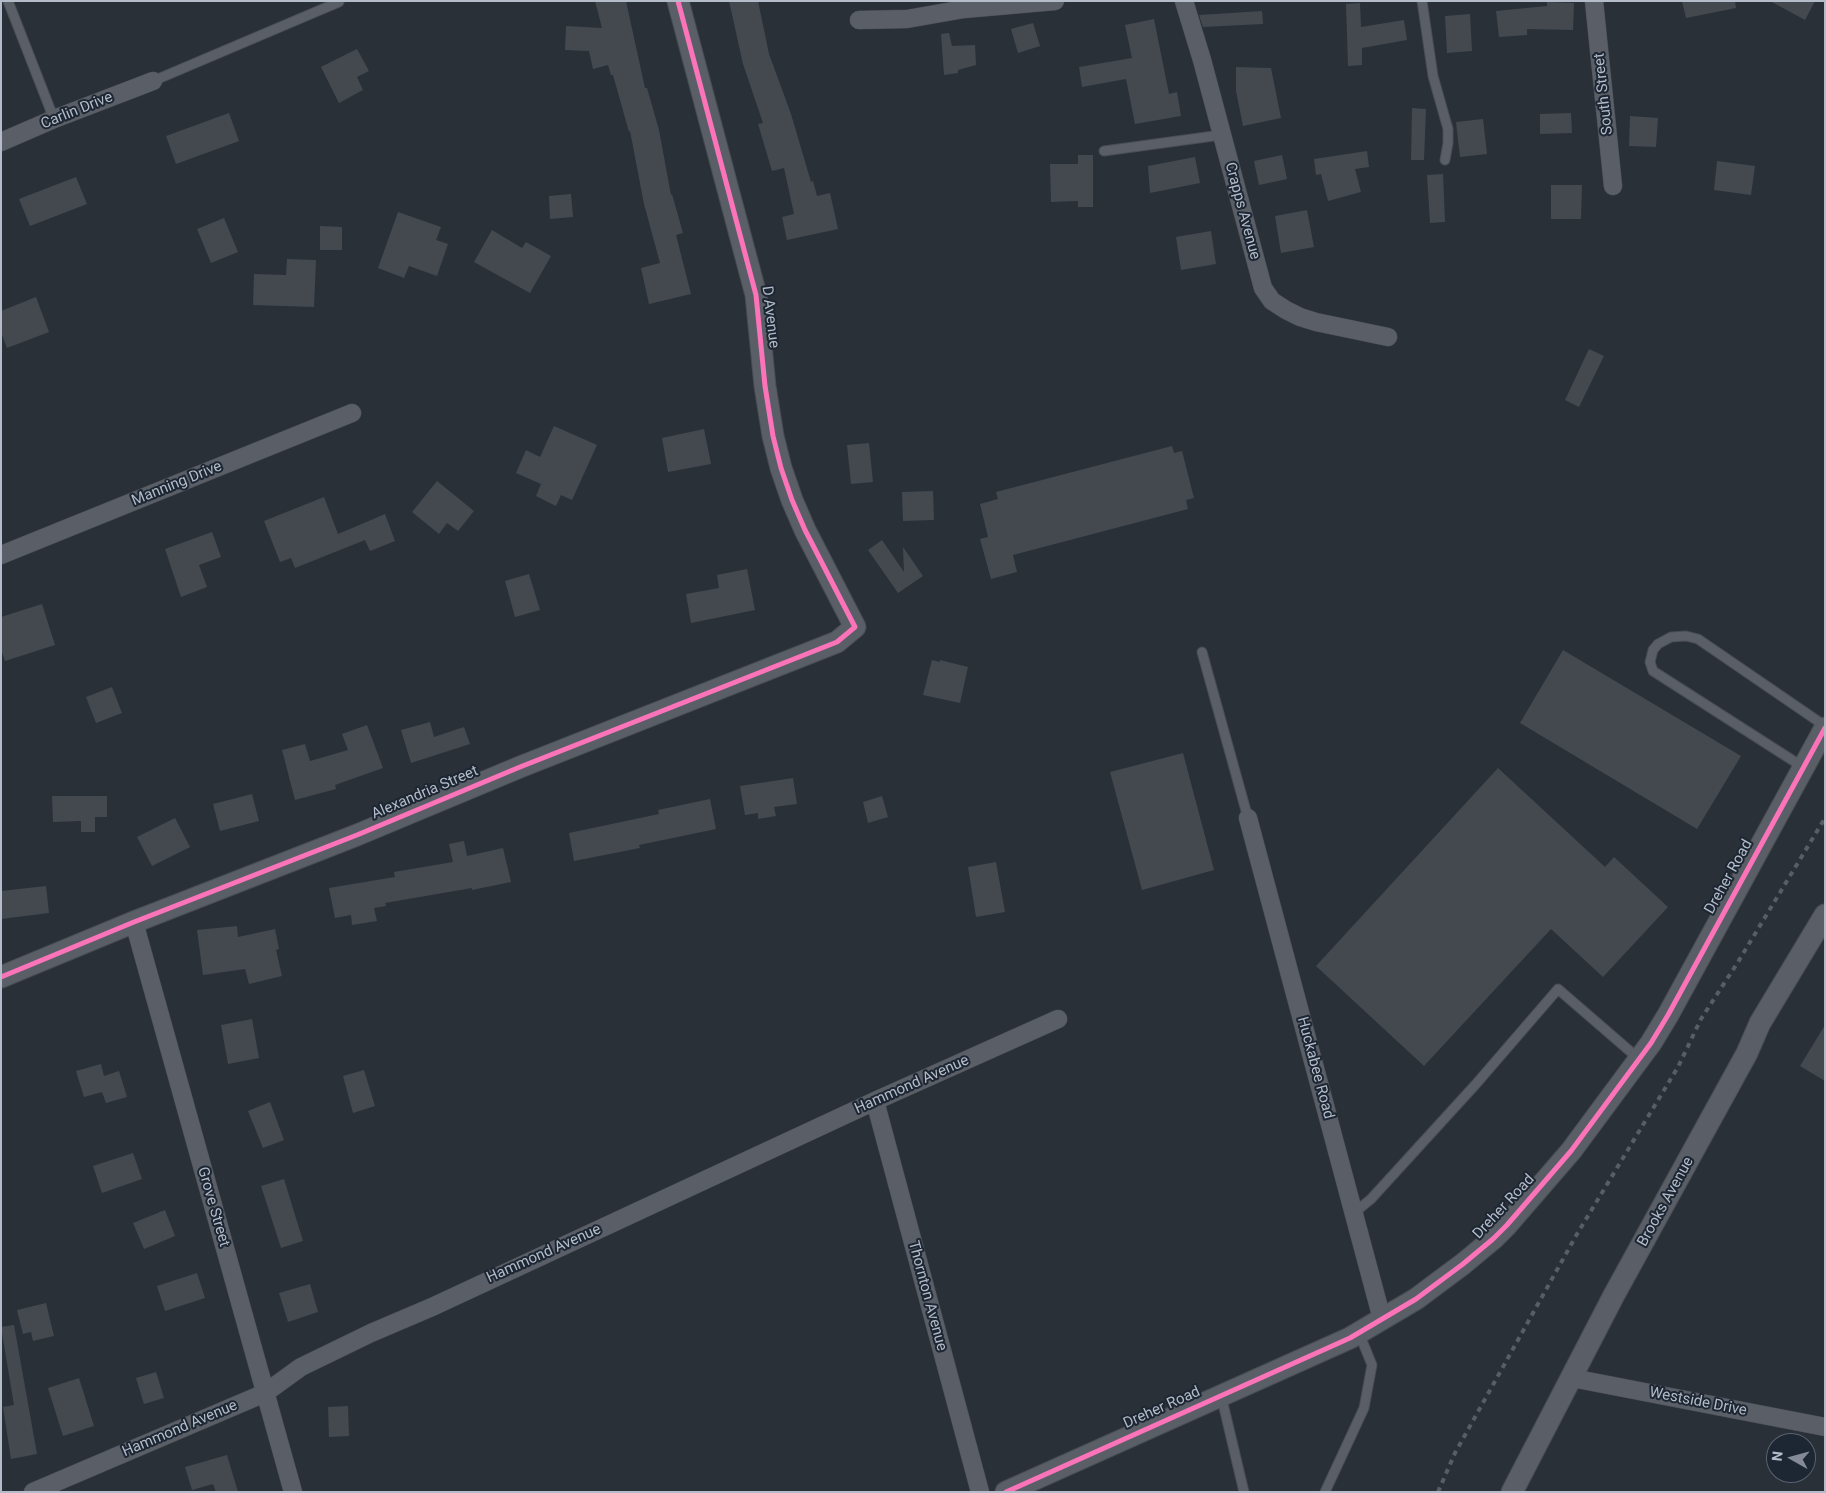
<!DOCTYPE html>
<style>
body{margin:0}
#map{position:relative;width:1826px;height:1493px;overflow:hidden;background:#2a3038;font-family:Roboto,sans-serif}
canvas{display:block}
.frame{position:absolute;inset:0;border:2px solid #b4bcc9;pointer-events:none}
.north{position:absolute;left:1766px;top:1433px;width:50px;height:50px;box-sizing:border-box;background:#1d2633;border:1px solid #59626f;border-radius:50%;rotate:277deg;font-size:14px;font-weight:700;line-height:20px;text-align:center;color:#b4bcc9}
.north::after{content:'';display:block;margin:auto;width:18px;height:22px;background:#848b96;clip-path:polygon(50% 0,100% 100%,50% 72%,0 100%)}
</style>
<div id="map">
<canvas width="1826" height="1493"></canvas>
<div class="frame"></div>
<div class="north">N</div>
</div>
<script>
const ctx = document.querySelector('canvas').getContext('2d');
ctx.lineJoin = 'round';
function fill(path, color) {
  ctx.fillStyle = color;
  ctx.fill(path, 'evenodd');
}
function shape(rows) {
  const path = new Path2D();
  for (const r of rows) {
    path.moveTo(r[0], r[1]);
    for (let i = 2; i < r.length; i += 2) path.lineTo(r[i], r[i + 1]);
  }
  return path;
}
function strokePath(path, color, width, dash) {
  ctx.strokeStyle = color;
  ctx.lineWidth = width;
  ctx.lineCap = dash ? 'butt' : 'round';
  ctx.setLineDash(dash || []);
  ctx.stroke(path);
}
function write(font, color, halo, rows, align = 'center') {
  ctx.font = font + ' Roboto,sans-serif';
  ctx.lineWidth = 4;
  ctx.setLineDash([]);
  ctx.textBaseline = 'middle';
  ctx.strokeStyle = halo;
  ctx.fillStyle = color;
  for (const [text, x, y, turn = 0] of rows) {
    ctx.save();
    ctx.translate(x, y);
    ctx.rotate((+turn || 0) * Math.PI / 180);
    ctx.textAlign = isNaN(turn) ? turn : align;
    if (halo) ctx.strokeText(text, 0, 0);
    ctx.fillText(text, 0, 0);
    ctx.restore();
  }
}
const building = shape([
 [595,1,626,1,645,88,647,88,659,130,671,195,672,194,683,233,676,235,691,294,649,304,641,268,660,263,644,204,630,131,629,132,613,75,611,75,608,65,593,69,589,51,565,50,566,26,602,28],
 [729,1,758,1,769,54,791,114,811,182,813,181,817,196,830,193,838,229,787,240,782,217,794,214,784,168,772,171,758,124,763,123,743,64],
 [1682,1,1735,1,1736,8,1686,18],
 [1770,1,1815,1,1805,20],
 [1547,2,1574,3,1573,30,1527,29,1527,35,1499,37,1496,11,1547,6],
 [1360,3,1361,27,1404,20,1407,40,1362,48,1362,65,1348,66,1346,4],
 [1262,11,1263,24,1203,27,1199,15],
 [1470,14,1472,51,1447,53,1445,16],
 [1154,19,1169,94,1177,92,1181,116,1135,124,1126,79,1082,87,1079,67,1132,58,1125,25],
 [1033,23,1040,46,1018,53,1011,29],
 [949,33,952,46,975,45,976,65,958,70,958,73,944,75,941,34],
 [357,49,369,71,357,77,363,90,339,103,321,67],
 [1236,67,1271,68,1281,118,1243,126,1236,91],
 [1412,108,1426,109,1424,160,1411,160],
 [229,113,239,141,176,164,166,136],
 [1571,113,1572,133,1540,134,1540,114],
 [1630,116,1658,118,1656,147,1629,146],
 [1483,119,1487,154,1460,157,1456,122],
 [1367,151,1369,167,1355,169,1361,192,1328,201,1321,174,1316,175,1314,159],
 [1078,155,1093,155,1093,207,1078,207,1078,201,1051,202,1050,164,1078,164],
 [1282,155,1287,179,1259,185,1254,161],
 [1195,157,1200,183,1150,193,1148,166],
 [1717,161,1755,166,1751,195,1714,190],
 [1443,174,1445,222,1430,223,1427,175],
 [76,177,87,204,30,226,19,199],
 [1551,185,1582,185,1581,219,1551,219],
 [571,194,573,217,550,219,549,196],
 [1307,210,1314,247,1281,253,1275,216],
 [398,212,441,227,436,240,448,244,437,276,409,266,404,278,378,268],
 [224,218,238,252,211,263,197,229],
 [320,226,342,227,342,250,320,250],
 [492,230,522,248,526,242,551,256,530,293,474,262],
 [1211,231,1216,264,1181,270,1176,237],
 [287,259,316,260,314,307,253,305,254,274,286,275],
 [36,297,49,332,7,348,1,332,1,311],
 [1589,349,1604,356,1579,407,1565,400],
 [554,426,597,445,572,500,561,495,556,506,536,496,541,484,516,473,526,450,540,457],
 [704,429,711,464,668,472,662,438],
 [869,443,873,482,851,484,847,445],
 [1172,446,1174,453,1182,451,1194,498,1186,500,1188,509,1013,555,1017,572,991,579,980,539,988,537,980,504,998,499,996,492],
 [437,481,474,511,458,531,447,523,439,534,412,512],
 [933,491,934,520,903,521,902,492],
 [324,497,338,534,385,514,395,541,370,551,365,540,295,568,291,558,280,562,264,521],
 [212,532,221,557,199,565,207,587,181,597,165,549],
 [882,540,904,572,903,547,923,576,898,593,868,550],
 [747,569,755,610,691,623,686,594,719,588,717,575],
 [529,574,540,610,515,617,505,581],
 [42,604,55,645,5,661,1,649,1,617],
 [1563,650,1741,756,1697,829,1520,723],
 [932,660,940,662,940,660,968,667,960,703,923,695],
 [112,687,122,713,96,723,86,697],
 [430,722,434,737,464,727,470,744,411,763,401,730],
 [367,725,383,768,335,785,336,789,295,800,282,750,305,744,310,761,348,750,342,734],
 [1183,753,1214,870,1142,890,1110,772],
 [1498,768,1605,867,1614,857,1668,907,1603,977,1551,929,1424,1066,1316,966],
 [793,778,797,804,774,807,776,816,758,819,758,813,745,815,740,786],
 [252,794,259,821,220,831,213,804],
 [52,796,107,796,107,817,95,817,95,832,81,832,81,821,53,822],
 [882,796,888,817,868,823,863,802],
 [710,799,716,829,639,845,640,848,574,861,569,833,659,814,658,810],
 [175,818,190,847,152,866,137,837],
 [464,841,467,856,503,848,511,882,472,890,472,888,385,903,386,906,374,908,377,921,352,925,351,915,335,918,329,888,395,877,394,872,453,862,449,844],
 [996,862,1005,912,976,917,968,867],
 [46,886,49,913,1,919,1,891],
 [237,926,238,937,275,929,279,949,276,950,282,976,249,984,245,969,203,975,197,930],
 [252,1019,259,1058,228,1064,221,1025],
 [1825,1025,1825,1081,1800,1066],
 [101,1064,104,1076,119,1071,127,1097,106,1103,102,1092,84,1097,76,1071],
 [364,1070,375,1106,353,1113,343,1076],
 [270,1102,284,1140,263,1148,248,1111],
 [133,1153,142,1179,102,1193,93,1166],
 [284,1179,303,1241,281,1248,261,1186],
 [165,1210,175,1236,144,1249,133,1223],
 [197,1273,205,1298,165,1311,157,1286],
 [310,1284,318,1312,288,1322,279,1293],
 [46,1303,54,1336,33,1341,31,1332,23,1334,17,1310],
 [14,1325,37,1454,11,1459,3,1407,14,1405,1,1327],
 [156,1372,164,1398,144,1404,136,1378],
 [79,1378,94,1426,63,1436,48,1388],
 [348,1406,349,1436,329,1437,328,1407],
 [227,1455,238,1492,216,1492,213,1484,192,1490,185,1467]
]);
const service = shape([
 [8,1,54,119],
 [1422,1,1433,76,1448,129,1448,143,1445,160],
 [153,81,339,2],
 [1104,151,1221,135],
 [1202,652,1248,818],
 [1803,767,1653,671,1650,662,1653,650,1658,644,1671,637,1686,636,1698,639,1825,726],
 [1354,1213,1371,1199,1476,1084,1558,989,1639,1059],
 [1221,1395,1244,1492],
 [1325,1492,1364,1408,1372,1365,1359,1333]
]);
const minor = shape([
 [1184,1,1202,60,1263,288,1272,301,1286,310,1300,317,1316,322,1388,337],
 [1594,1,1613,186],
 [859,20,907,19,964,9,1055,1],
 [1,142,54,119,153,81],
 [1,555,352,413],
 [1248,818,1382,1319],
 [134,922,293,1492],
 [875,1101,980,1492],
 [1572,1378,1825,1427],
 [33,1492,265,1393,301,1367,371,1333,432,1307,875,1101,1058,1019]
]);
const tertiary = shape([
 [1,977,134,922,357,835,520,767,837,642,855,627,805,530,792,500,781,468,773,436,765,386,756,295,678,1],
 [1006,1492,1350,1338,1416,1299,1463,1264,1493,1239,1507,1225,1571,1151,1651,1043,1668,1015,1825,728],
 [1512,1492,1614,1295,1747,1053,1760,1023,1825,915]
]);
const rail = shape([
 [1438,1492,1455,1453,1577,1234,1678,1067,1701,1019,1738,962,1825,818]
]);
const cycleway = shape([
 [1,977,134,922,357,835,520,767,837,642,855,627,805,530,792,500,781,468,773,436,765,386,756,295,678,1],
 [1006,1492,1350,1338,1416,1299,1463,1264,1493,1239,1507,1225,1571,1151,1651,1043,1668,1015,1825,728]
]);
const streetNames = [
 ["South Street",1604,94,-96],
 ["Carlin Drive",77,111,-22],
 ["Crapps Avenue",1242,211,75],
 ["D Avenue",770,317,83],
 ["Manning Drive",177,484,-22],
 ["Alexandria Street",425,793,-23],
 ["Dreher Road",1729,877,-61],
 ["Huckabee Road",1315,1068,75],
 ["Hammond Avenue",912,1085,-24],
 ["Brooks Avenue",1666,1202,-61],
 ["Grove Street",213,1207,74],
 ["Dreher Road",1504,1207,-47],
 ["Hammond Avenue",544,1254,-24],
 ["Thornton Avenue",927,1296,75],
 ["Westside Drive",1698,1402,11],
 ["Dreher Road",1162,1408,-24],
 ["Hammond Avenue",180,1429,-23]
];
fill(building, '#444950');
strokePath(service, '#484c53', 11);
strokePath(minor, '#484c53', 19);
strokePath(tertiary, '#484c53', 23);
strokePath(service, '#5a5e66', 9);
strokePath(minor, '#5a5e66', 18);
strokePath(tertiary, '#5a5e66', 21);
strokePath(rail, '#595d64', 4, [5, 5]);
strokePath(cycleway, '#fb73b8', 5);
write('15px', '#b4bcc9', '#1d2633', streetNames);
</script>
